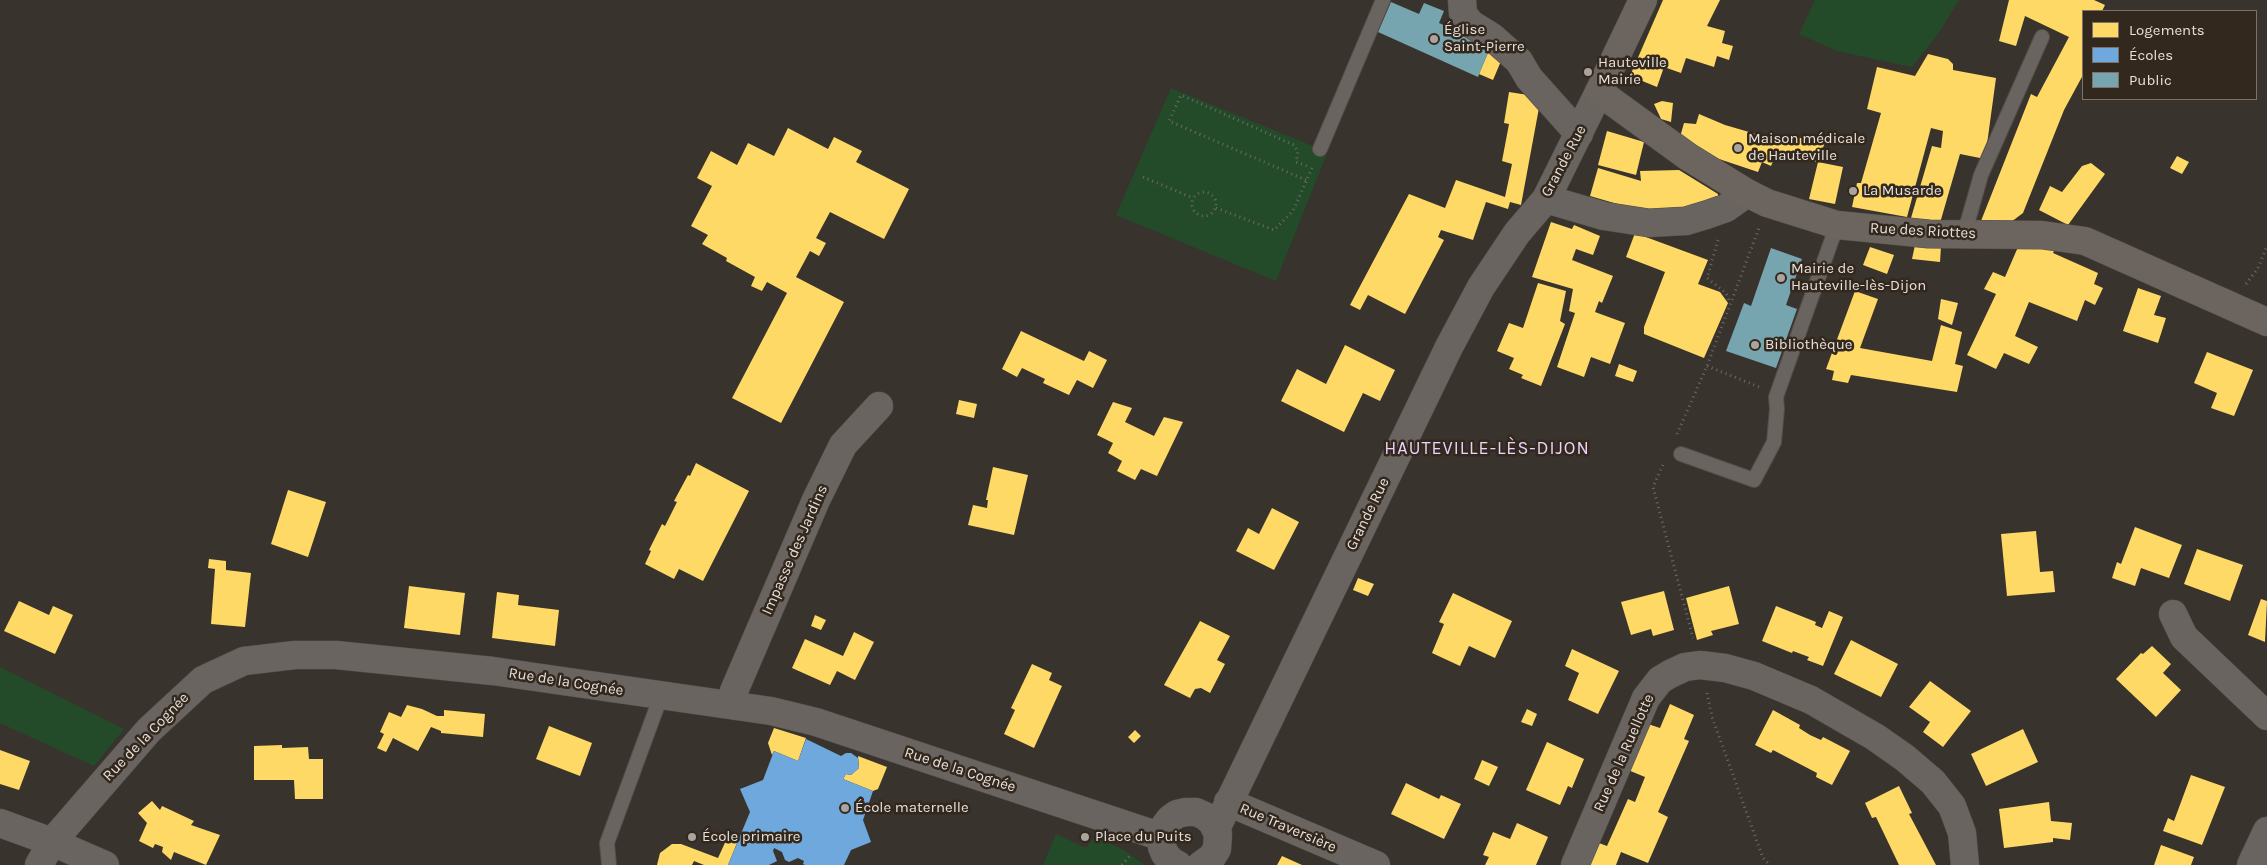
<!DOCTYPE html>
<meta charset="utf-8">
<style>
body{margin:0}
#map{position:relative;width:2267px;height:865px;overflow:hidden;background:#39332d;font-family:Karla,sans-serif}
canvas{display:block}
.legend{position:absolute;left:2082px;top:10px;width:175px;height:90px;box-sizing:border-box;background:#33281e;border:1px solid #7b7269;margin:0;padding:6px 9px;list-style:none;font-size:15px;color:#e8e0da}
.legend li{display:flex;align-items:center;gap:10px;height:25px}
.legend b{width:25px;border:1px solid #7b7269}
</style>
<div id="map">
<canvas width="2267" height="865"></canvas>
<ul class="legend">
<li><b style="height:14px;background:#ffd966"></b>Logements</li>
<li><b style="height:14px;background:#6fa8dc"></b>Écoles</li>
<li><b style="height:14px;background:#76a5af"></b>Public</li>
</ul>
</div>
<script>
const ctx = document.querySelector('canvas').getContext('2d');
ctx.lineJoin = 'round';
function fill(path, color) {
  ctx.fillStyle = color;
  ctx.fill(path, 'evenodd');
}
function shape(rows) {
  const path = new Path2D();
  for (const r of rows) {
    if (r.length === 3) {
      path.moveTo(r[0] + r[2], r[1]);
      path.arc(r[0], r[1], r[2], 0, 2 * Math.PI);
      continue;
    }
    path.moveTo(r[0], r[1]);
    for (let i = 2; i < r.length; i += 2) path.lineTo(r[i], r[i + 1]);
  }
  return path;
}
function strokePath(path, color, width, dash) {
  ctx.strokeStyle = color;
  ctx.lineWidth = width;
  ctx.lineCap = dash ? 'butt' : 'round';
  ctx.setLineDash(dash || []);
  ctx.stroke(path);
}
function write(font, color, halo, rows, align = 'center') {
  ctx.font = font + ' Karla,sans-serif';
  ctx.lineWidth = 5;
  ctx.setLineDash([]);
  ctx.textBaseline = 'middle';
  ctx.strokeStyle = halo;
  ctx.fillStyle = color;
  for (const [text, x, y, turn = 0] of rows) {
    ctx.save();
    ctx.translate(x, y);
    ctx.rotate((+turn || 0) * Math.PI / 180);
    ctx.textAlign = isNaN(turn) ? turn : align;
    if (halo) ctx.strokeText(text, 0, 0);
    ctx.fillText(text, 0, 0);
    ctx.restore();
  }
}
const green = shape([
 [1815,0,1959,0,1940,31,1912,67,1837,51,1799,34],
 [1171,88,1320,149,1326,156,1276,281,1116,215],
 [0,667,124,729,94,766,0,723],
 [1056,834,1086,848,1095,836,1122,849,1145,865,1043,865]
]);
const homes = shape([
 [1663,0,1720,0,1707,26,1725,31,1722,43,1733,46,1729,60,1717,56,1714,67,1686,58,1681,73,1664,67,1657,87,1630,76],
 [2009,0,2094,0,2105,5,2102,11,2083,11,2083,75,2064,110,2023,213,2011,222,1981,221,2031,94,2037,97,2069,37,2025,16,2016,46,1999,41],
 [1490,48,1504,54,1493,80,1479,74],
 [1928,54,1948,59,1953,64,1953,70,1996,78,1985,159,1960,154,1940,223,1911,218,1932,146,1941,148,1943,131,1931,128,1907,217,1852,207,1857,183,1861,183,1881,113,1867,109,1877,67,1915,76],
 [1509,92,1541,97,1521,205,1510,202,1508,209,1486,202,1473,240,1441,230,1438,237,1444,240,1405,314,1368,295,1360,310,1350,305,1409,194,1445,208,1456,180,1505,197,1512,164,1502,161,1509,124,1504,123],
 [1662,101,1673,103,1671,122,1661,119,1654,104],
 [1699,114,1725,125,1780,141,1782,135,1825,142,1818,162,1775,156,1771,166,1762,162,1758,172,1710,156,1680,137,1684,123,1696,124],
 [788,128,828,149,834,137,862,151,856,162,909,189,884,239,830,212,816,238,826,243,819,256,810,251,796,277,844,302,781,423,732,398,787,293,767,282,762,291,751,286,755,277,726,261,727,258,702,244,708,235,691,226,712,186,697,178,711,151,737,165,748,143,774,156],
 [1607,131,1644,142,1636,175,1598,165],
 [2177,156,2189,162,2182,174,2170,168],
 [1818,162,1843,167,1835,204,1809,199],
 [2091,163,2105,174,2068,225,2039,210,2050,186,2062,192,2082,166],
 [1598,168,1641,181,1640,171,1679,170,1718,194,1718,196,1687,208,1645,212,1590,196],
 [1551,222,1572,229,1574,225,1600,236,1593,255,1576,249,1572,260,1613,276,1602,303,1599,301,1595,312,1625,323,1610,364,1591,357,1584,377,1557,367,1575,313,1569,311,1573,289,1532,277],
 [1635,233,1708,260,1698,284,1720,292,1728,303,1704,358,1644,334,1644,327,1665,272,1626,257],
 [1915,245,1941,246,1940,262,1912,259],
 [2057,245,2053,253,2098,273,2094,284,2103,288,2095,305,2085,300,2077,321,2029,302,2015,336,2038,347,2029,364,2004,353,1996,369,1967,355,1996,294,1984,289,1993,272,2005,277,2018,247],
 [1870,247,1894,255,1887,274,1863,265],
 [1538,283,1566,291,1560,321,1565,324,1541,386,1521,378,1523,375,1509,369,1514,358,1497,351,1509,323,1523,328],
 [2138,288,2161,296,2154,315,2166,318,2158,343,2123,331],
 [1855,291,1878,299,1860,348,1932,361,1941,325,1962,332,1955,364,1963,366,1957,392,1851,375,1848,383,1832,380,1834,371,1826,369],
 [1941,299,1958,303,1952,325,1938,319],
 [1021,331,1084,361,1089,351,1107,360,1093,388,1077,380,1069,395,1043,383,1045,379,1022,368,1017,377,1002,369],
 [1345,345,1395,370,1380,401,1363,393,1344,432,1281,401,1297,369,1326,384],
 [2207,352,2253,370,2234,416,2211,408,2217,393,2194,383],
 [1619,364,1637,371,1633,382,1615,376],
 [959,400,977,404,974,418,956,414],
 [1113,402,1132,408,1125,422,1154,436,1164,417,1183,422,1157,476,1141,469,1135,480,1117,471,1122,461,1108,453,1113,443,1097,435],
 [696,463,749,491,703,581,679,569,674,579,645,564,651,551,649,550,662,524,665,526,677,502,674,501,688,475,690,476],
 [993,467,1028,475,1014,535,968,525,973,505,987,508,988,500,986,500],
 [288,490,326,502,308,557,271,544],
 [1272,508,1299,522,1274,570,1236,551,1248,528,1259,534],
 [2135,527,2182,545,2169,578,2141,568,2135,586,2112,578,2117,562,2121,564],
 [2036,531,2040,572,2053,571,2055,592,2007,596,2001,534],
 [2197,549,2243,565,2230,601,2184,584],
 [209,559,226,561,226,570,251,573,245,627,211,624,215,569,208,568],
 [1358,578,1374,584,1368,596,1353,590],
 [409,586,465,593,460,635,404,628],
 [1729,586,1739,624,1711,631,1713,635,1697,640,1686,598],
 [1664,591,1674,630,1653,636,1651,629,1631,635,1621,602],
 [497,592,519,595,518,605,559,610,555,646,492,638],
 [1453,593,1512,621,1495,658,1469,646,1460,666,1432,653,1444,624,1439,622],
 [2261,599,2267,601,2265,642,2248,635],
 [19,601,49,615,53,606,73,615,55,654,4,631],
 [1776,606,1816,622,1815,625,1822,628,1829,611,1843,617,1823,666,1807,660,1809,657,1793,651,1792,653,1762,641],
 [815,615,826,620,821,630,811,626],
 [1200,621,1230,636,1217,660,1225,664,1210,693,1201,688,1195,689,1190,698,1164,685],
 [854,632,874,642,855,680,837,671,830,685,792,668,805,639,843,656],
 [1851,640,1898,664,1881,697,1834,674],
 [2152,646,2171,664,2163,673,2181,690,2156,717,2116,679,2141,653,2143,654],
 [1572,649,1619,671,1598,714,1568,700,1579,673,1565,666],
 [1032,664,1052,673,1049,680,1062,686,1034,748,1004,734,1015,710,1011,708],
 [1930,681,1971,711,1943,747,1923,732,1930,722,1909,707],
 [1670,704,1694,715,1684,739,1689,741,1658,812,1668,817,1648,863,1621,852,1616,865,1590,865,1599,843,1607,846,1628,799,1635,802,1645,777,1628,770,1648,724,1660,728],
 [407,705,422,709,437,716,444,716,444,710,485,714,483,737,441,733,441,731,431,727,418,751,393,738,386,752,377,748,384,734,380,732,389,712,401,717],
 [1527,709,1537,714,1532,726,1521,722],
 [1773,710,1800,725,1799,728,1810,735,1821,740,1823,737,1850,751,1832,785,1816,777,1817,773,1773,750,1771,753,1755,745],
 [549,726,592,743,580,776,536,759],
 [774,728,806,738,798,761,774,751,772,755,768,743],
 [2023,729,2038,762,1986,786,1971,754],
 [1135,730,1141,736,1134,743,1128,737],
 [1547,742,1584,759,1572,788,1568,786,1560,805,1526,790],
 [282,745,282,748,308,747,309,759,323,759,323,799,295,799,294,780,254,780,254,746],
 [0,750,30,761,19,790,0,784],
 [858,756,887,767,878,789,873,791,843,779,846,774,851,775,859,768],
 [1482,760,1498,767,1489,786,1474,779],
 [2191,775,2225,787,2202,845,2163,831,2168,818,2174,821],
 [1406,783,1439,799,1441,795,1461,804,1444,839,1391,814],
 [1899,786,1912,813,1909,814,1936,865,1899,865,1876,817,1872,818,1865,803],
 [152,801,160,810,162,806,194,821,191,825,220,835,206,865,174,852,171,860,162,852,163,847,155,844,153,848,139,841,147,823,138,813],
 [2049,802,2051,821,2072,823,2070,840,2053,838,2053,842,2004,848,1999,809],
 [1517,823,1548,837,1536,865,1485,865,1489,857,1483,855,1493,832,1510,839],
 [729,834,739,838,728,865,704,865,694,861,692,865,657,865,660,853,672,844,681,844,718,858],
 [2161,845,2194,857,2191,865,2154,865],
 [1282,856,1302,865,1277,865]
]);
const schools = shape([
 [806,739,841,756,846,753,851,753,858,758,859,768,851,775,846,774,843,779,873,791,863,820,871,842,851,850,844,865,805,865,803,864,804,861,798,858,789,862,785,860,782,852,774,848,773,851,777,861,769,865,728,865,750,812,740,789,763,780,774,751,798,761]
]);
const public = shape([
 [1391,2,1419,14,1424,3,1444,11,1439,23,1491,45,1478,77,1378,32],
 [1771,248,1802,259,1786,305,1797,309,1776,368,1726,351,1744,303,1751,306]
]);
const path = shape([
 [1143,177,1193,198],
 [1306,180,1169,121,1181,95,1294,145,1298,152,1296,162,1307,166],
 [1204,204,12],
 [1216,208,1274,230,1293,211,1312,168],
 [1718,240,1707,278,1726,293,1730,303],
 [2246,284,2258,268,2267,246],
 [1707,366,1759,387],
 [1677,434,1707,366,1759,228],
 [1663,465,1653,487,1693,638],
 [1707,693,1712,717,1763,858,1770,865],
 [1122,865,1130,856]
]);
const lane = shape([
 [1320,149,1383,0],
 [1964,235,1981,175,2042,37],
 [1681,454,1754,480,1774,442,1777,409,1776,397,1837,225],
 [609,865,607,843,661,696]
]);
const street = shape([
 [1462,0,1463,14,1471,24,1492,37,1519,61,1529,78,1579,134],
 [1546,199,1604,216,1649,223,1686,221,1706,215,1726,208,1747,193],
 [2173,614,2184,637,2267,716],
 [731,705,734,691,816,500,843,445,879,406],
 [1228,802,1376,865],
 [0,823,52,842,105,865],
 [1216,829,1449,347,1481,287,1517,233,1546,199,1599,92],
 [39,865,52,842,149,730,203,680,244,661,295,655,336,655,493,671,771,711,816,722,1162,837],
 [1178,865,1171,861,1165,854,1162,847,1162,837,1164,827,1170,819,1177,814,1186,812,1196,812,1205,816,1212,822,1218,834,1217,849,1212,857,1201,865],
 [1575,865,1646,698,1660,680,1670,674,1685,667,1700,665,1725,668,1754,676,1811,700,1875,737,1905,758,1933,782,1952,806,1962,833,1965,865],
 [2251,865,2267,831]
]);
const secondary = shape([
 [1643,0,1599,92,1687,156,1747,193,1767,203,1837,225,1929,234,2042,235,2085,241,2267,322]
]);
const markers = [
 [1434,39,5,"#aba39d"],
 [1588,72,5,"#aba39d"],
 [1738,148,5,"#aba39d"],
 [1853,191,5,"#aba39d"],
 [1781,278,5,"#aba39d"],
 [1755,345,5,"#aba39d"],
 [845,808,5,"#aba39d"],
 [692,837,5,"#aba39d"],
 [1085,837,5,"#aba39d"]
];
const poiNames = [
 ["Église",1444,30],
 ["Saint-Pierre",1444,47],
 ["Hauteville",1598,63],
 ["Mairie",1598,80],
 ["Maison médicale",1748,139],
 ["de Hauteville",1748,156],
 ["La Musarde",1863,191],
 ["Mairie de",1791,269],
 ["Hauteville-lès-Dijon",1791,286],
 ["Bibliothèque",1765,345],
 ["École maternelle",855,808],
 ["École primaire",702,837],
 ["Place du Puits",1095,837]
];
const streetNames = [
 ["Grande Rue",1564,161,-62],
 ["Rue des Riottes",1923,231,3],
 ["Grande Rue",1368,514,-64],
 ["Impasse des Jardins",795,550,-66],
 ["Rue de la Cognée",566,682,9],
 ["Rue de la Cognée",146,737,-46],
 ["Rue de la Ruellotte",1624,753,-66],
 ["Rue de la Cognée",960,770,18],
 ["Rue Traversière",1288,828,23]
];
const quarterNames = [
 ["HAUTEVILLE-LÈS-DIJON",1487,449]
];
fill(green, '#244b29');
fill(homes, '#ffd966');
fill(schools, '#6fa8dc');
fill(public, '#76a5af');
strokePath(lane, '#544e4a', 16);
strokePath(street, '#544e4a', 29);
strokePath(secondary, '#544e4a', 29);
strokePath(path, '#6e6966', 3, [1, 4]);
strokePath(lane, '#69645f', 14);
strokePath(street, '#69645f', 28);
strokePath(secondary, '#6c655f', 28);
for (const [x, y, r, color] of markers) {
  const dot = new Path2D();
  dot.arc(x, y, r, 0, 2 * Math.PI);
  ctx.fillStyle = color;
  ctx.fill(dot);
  strokePath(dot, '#33281e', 2);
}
write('15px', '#e8e0da', '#33281e', poiNames, 'left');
write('15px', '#e8e0da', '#33281e', streetNames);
ctx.letterSpacing = '1px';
write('18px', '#ebd3fc', '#33281e', quarterNames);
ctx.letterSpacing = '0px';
</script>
